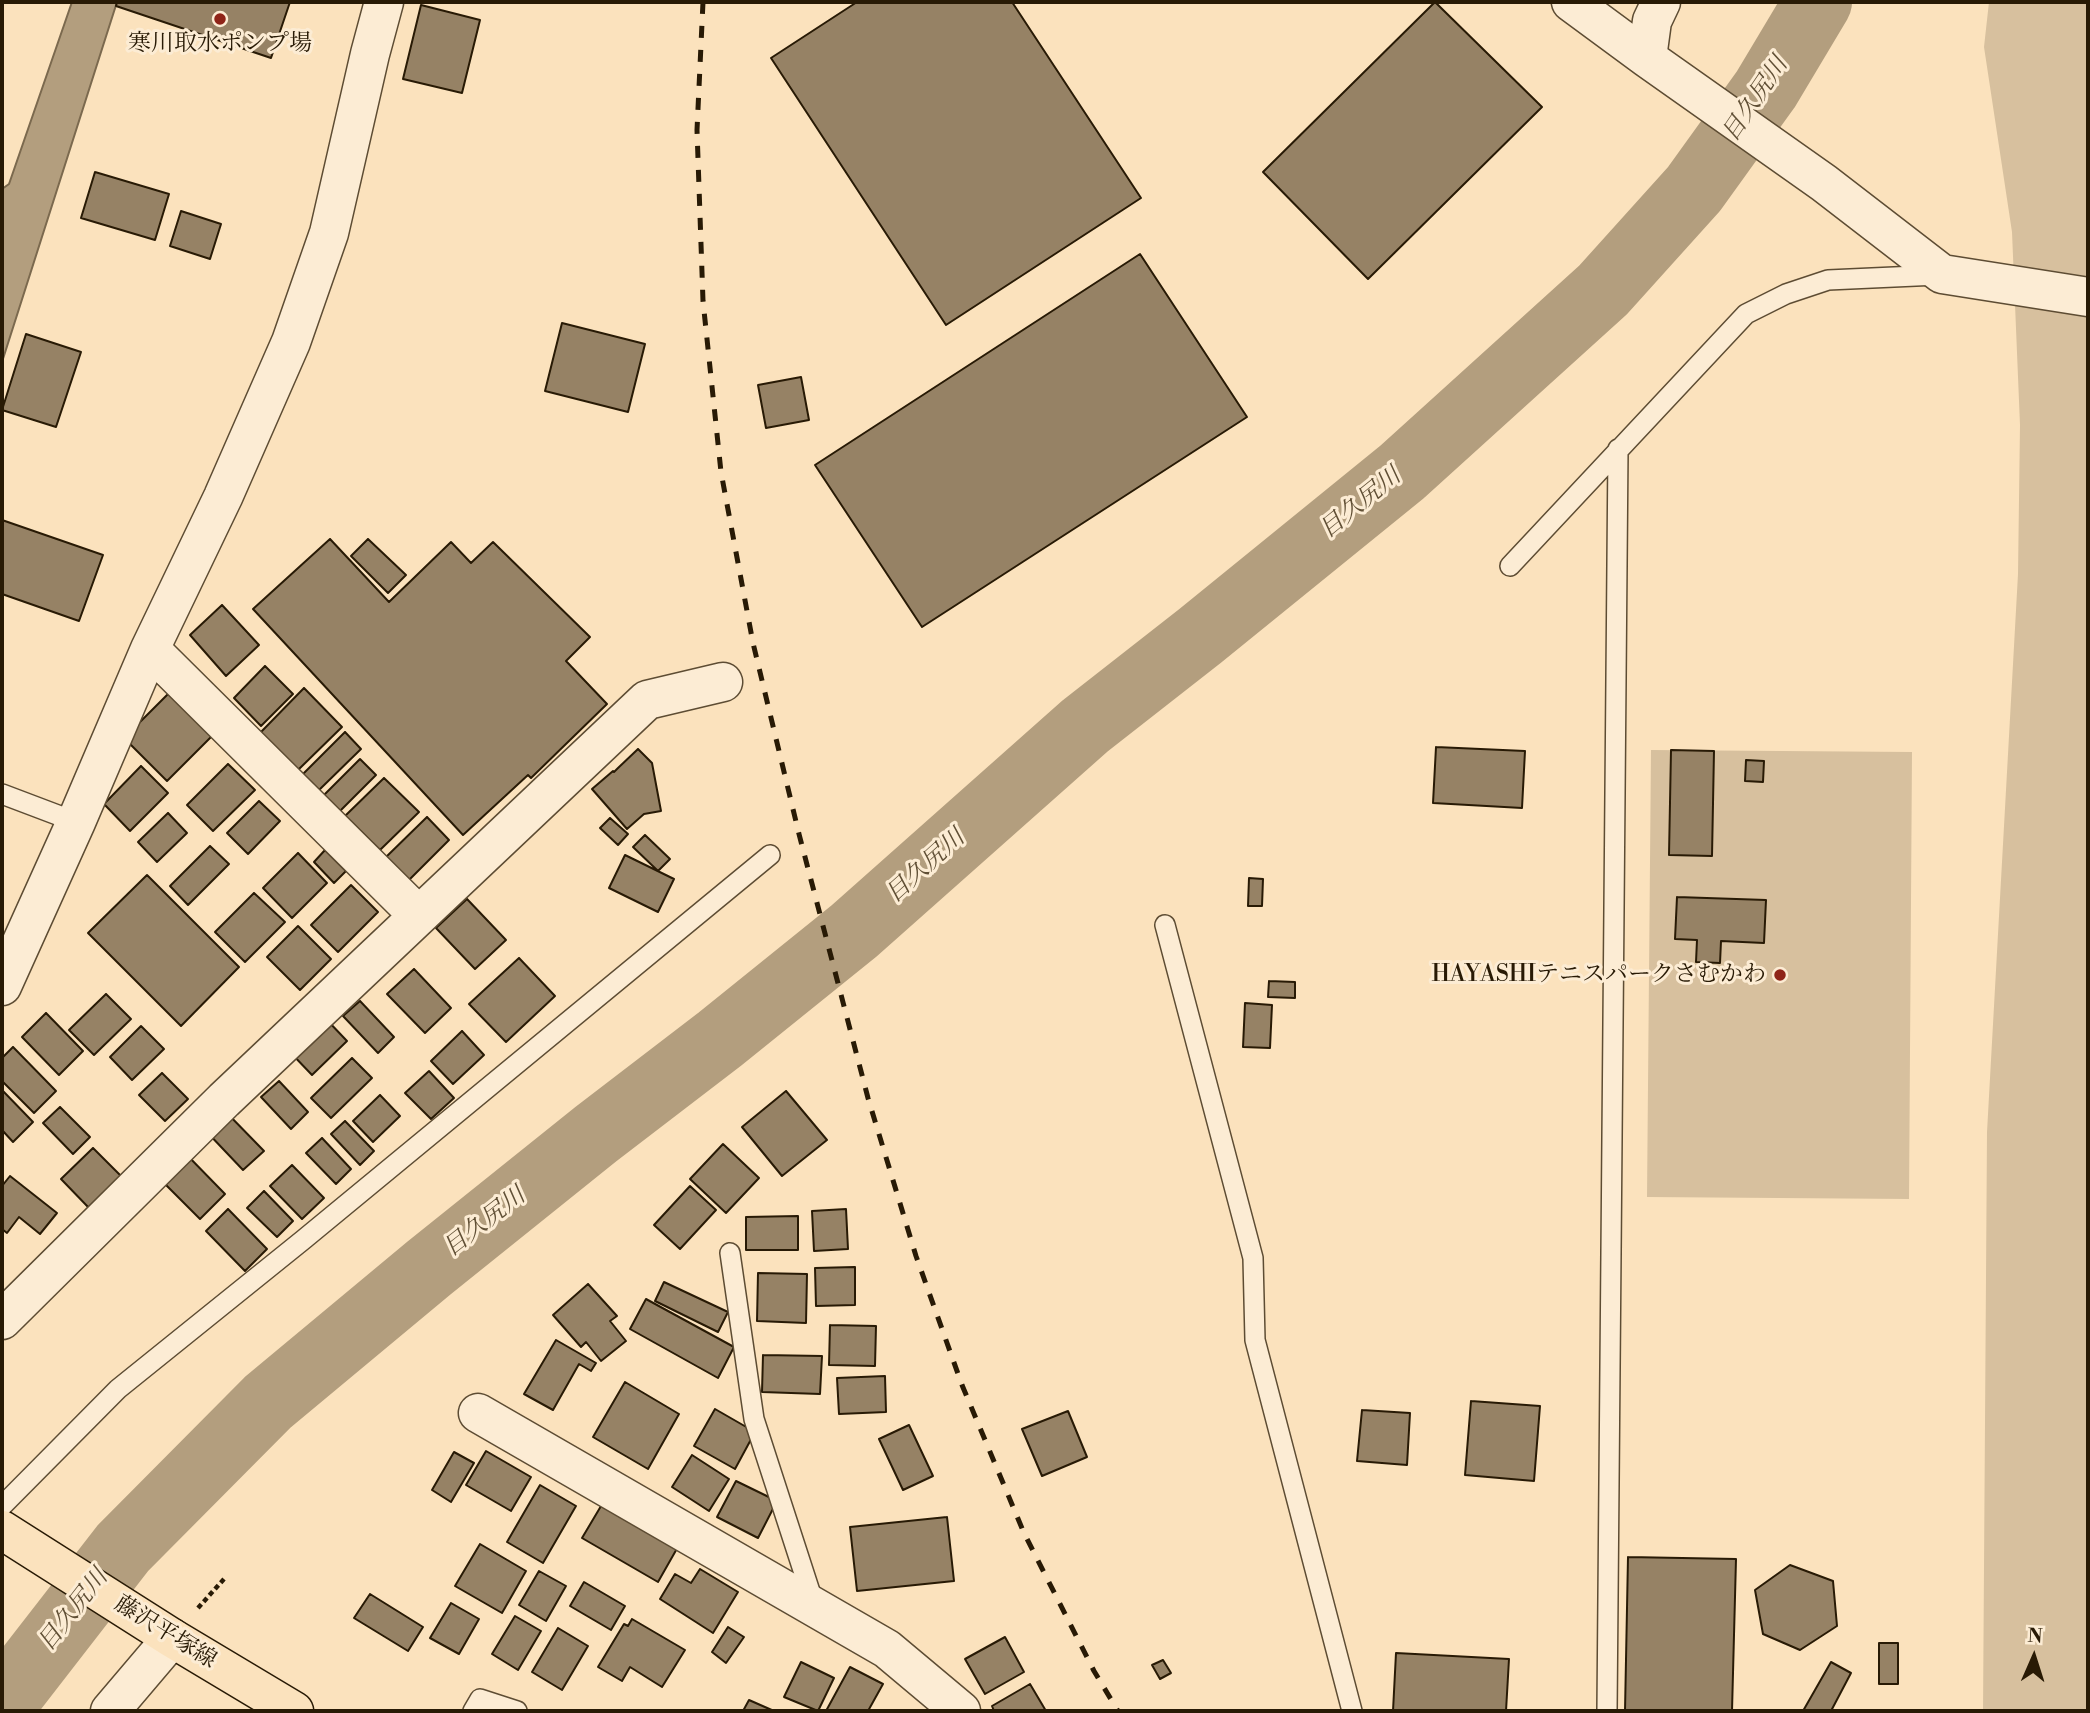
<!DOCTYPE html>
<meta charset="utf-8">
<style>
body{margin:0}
#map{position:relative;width:2090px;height:1713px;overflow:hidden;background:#fbe2bd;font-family:"Libre Bodoni",serif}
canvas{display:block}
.frame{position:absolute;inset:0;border:4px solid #281a05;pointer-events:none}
.north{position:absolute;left:1999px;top:1622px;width:70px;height:70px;-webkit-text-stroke:5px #fcecd4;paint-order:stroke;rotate:3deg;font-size:19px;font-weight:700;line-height:28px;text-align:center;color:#281a05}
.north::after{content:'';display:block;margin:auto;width:24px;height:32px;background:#281a05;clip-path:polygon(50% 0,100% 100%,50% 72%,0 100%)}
</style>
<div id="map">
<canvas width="2090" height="1713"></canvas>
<div class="frame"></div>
<div class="north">N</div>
</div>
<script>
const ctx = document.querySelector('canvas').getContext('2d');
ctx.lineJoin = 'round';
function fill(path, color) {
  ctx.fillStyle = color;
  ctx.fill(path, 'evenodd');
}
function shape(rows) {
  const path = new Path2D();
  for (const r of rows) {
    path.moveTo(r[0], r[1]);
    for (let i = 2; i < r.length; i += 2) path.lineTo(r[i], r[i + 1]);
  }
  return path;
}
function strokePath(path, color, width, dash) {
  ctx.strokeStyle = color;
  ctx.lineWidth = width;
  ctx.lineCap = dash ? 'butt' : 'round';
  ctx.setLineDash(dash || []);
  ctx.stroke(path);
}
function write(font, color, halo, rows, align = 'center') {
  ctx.font = font + ' "Libre Bodoni","Noto Serif JP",serif';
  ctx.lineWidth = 6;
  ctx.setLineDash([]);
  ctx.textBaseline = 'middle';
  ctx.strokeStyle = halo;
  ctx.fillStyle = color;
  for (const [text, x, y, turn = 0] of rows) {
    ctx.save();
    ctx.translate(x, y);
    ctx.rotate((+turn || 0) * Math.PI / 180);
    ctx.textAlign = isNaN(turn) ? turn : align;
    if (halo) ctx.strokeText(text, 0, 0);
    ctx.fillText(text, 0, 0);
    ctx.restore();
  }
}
const green = shape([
 [1989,2,2088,2,2088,1711,1983,1711,1987,1132,2018,574,2020,425,2012,232,1984,47],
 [1651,750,1912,752,1909,1199,1647,1197]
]);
const water = shape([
 [72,2,117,2,2,362,2,189,9,184,72,2]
]);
const river = shape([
 [2,1704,123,1548,268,1402,429,1268,596,1134,720,1039,854,931,1085,726,1200,636,1402,472,1603,290,1694,189,1766,89,1818,2]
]);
const building = shape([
 [117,2,290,2,271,58,116,6,117,2],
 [857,2,1012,2,1141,198,946,325,771,58,857,2],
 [1435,2,1542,107,1368,279,1263,172,1435,2],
 [421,5,480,20,462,93,403,79,421,5],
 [95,172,169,194,155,240,81,218,95,172],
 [181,211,221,224,210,259,170,246,181,211],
 [1140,254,1247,417,922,627,815,465,1140,254],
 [562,323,645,344,628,412,545,391,562,323],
 [26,334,81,352,56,427,2,410,26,334],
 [801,377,809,420,766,428,758,385,801,377],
 [2,520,103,555,79,621,2,594,2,520],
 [330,539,389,602,451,542,471,563,493,542,590,637,566,661,607,704,531,778,528,775,463,835,253,609,330,539],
 [368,539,406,575,388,593,351,556,368,539],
 [222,605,259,645,226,676,190,635,222,605],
 [265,666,293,694,261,726,234,698,265,666],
 [304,688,342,727,298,770,260,733,304,688],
 [170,692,213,735,167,781,124,738,170,692],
 [345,732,361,749,317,792,301,776,345,732],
 [1436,747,1525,751,1522,808,1433,803,1436,747],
 [638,749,652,763,661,811,644,814,627,829,592,789,613,771,614,772,618,768,638,749],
 [1671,750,1714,751,1712,856,1669,855,1671,750],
 [360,759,376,775,339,812,323,796,360,759],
 [1746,760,1764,761,1763,782,1745,781,1746,760],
 [228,764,255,790,213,831,187,805,228,764],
 [141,766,168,793,130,831,104,804,141,766],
 [384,778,419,812,380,850,345,816,384,778],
 [259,801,280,821,248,854,227,833,259,801],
 [168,813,187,833,157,862,138,842,168,813],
 [427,817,449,840,407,882,384,859,427,817],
 [610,818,628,834,618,845,600,828,610,818],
 [645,835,670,859,658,871,633,847,645,835],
 [210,846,229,864,188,905,170,886,210,846],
 [325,850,346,871,334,883,314,862,325,850],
 [298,853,327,883,292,918,263,888,298,853],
 [625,855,674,879,658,912,609,888,625,855],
 [147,875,239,967,181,1026,88,933,147,875],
 [1249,878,1263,879,1262,906,1248,906,1249,878],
 [351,885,378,912,338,952,311,925,351,885],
 [254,893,285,922,245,962,215,932,254,893],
 [1677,897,1766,900,1764,943,1721,941,1720,963,1696,962,1697,940,1675,939,1677,897],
 [467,899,506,940,475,969,436,928,467,899],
 [298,926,331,959,300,990,267,957,298,926],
 [519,958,555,996,506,1042,469,1004,519,958],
 [414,969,451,1008,425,1033,387,994,414,969],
 [1269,981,1295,982,1295,998,1268,997,1269,981],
 [106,994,131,1019,94,1055,69,1030,106,994],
 [360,1001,394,1037,378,1053,343,1016,360,1001],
 [1245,1003,1272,1005,1270,1048,1243,1047,1245,1003],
 [46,1013,83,1051,59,1075,22,1037,46,1013],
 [326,1019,347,1041,312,1075,290,1052,326,1019],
 [141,1026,164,1049,132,1080,110,1057,141,1026],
 [462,1031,484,1055,453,1084,431,1061,462,1031],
 [13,1047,56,1091,34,1113,2,1081,2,1058,13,1047],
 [352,1058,372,1078,331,1118,311,1098,352,1058],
 [429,1071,454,1098,431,1119,405,1093,429,1071],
 [162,1073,188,1099,165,1121,139,1095,162,1073],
 [279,1081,308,1112,291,1129,261,1097,279,1081],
 [2,1090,33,1122,13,1142,2,1130,2,1090],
 [786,1091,827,1140,782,1176,742,1127,786,1091],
 [380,1095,400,1116,373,1142,353,1121,380,1095],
 [60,1107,90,1137,73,1154,43,1123,60,1107],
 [225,1111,264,1151,243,1170,205,1130,225,1111],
 [345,1121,374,1151,360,1165,331,1134,345,1121],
 [322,1138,351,1169,336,1184,306,1153,322,1138],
 [723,1144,759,1178,726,1213,690,1179,723,1144],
 [93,1148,122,1177,89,1208,61,1179,93,1148],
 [184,1152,225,1194,200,1219,159,1178,184,1152],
 [292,1165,324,1198,302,1219,270,1186,292,1165],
 [10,1176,57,1213,40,1234,19,1217,7,1233,2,1229,2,1186,10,1176],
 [690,1186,716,1210,680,1249,654,1225,690,1186],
 [264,1191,293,1221,277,1237,247,1208,264,1191],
 [228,1209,267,1249,245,1271,206,1231,228,1209],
 [846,1209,848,1249,814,1251,812,1211,846,1209],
 [798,1216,798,1250,746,1250,746,1217,798,1216],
 [855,1267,855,1305,816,1306,815,1268,855,1267],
 [758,1273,807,1274,806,1323,757,1321,758,1273],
 [664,1282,728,1312,718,1332,655,1301,664,1282],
 [588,1284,617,1316,610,1321,626,1341,601,1361,586,1342,581,1347,553,1315,588,1284],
 [646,1299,734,1347,718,1378,630,1329,646,1299],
 [830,1325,876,1326,875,1366,829,1365,830,1325],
 [556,1340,596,1363,591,1371,579,1364,553,1410,524,1394,556,1340],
 [763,1355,822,1356,820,1394,762,1392,763,1355],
 [885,1376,886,1412,839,1414,837,1378,885,1376],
 [625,1382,679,1414,648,1469,593,1437,625,1382],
 [1471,1401,1540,1406,1534,1481,1465,1475,1471,1401],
 [715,1409,755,1432,735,1469,694,1446,715,1409],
 [1362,1410,1410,1413,1407,1465,1357,1461,1362,1410],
 [1068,1411,1087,1457,1042,1476,1022,1429,1068,1411],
 [909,1425,933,1476,903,1490,879,1439,909,1425],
 [486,1451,531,1477,511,1511,466,1485,486,1451],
 [454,1452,474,1463,451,1502,432,1490,454,1452],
 [692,1455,729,1479,709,1511,672,1487,692,1455],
 [736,1481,777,1501,758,1538,717,1517,736,1481],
 [540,1485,576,1506,543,1563,507,1542,540,1485],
 [604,1501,679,1545,658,1582,582,1538,604,1501],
 [947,1517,954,1581,857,1591,850,1527,947,1517],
 [480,1544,526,1571,502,1613,455,1586,480,1544],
 [1628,1557,1736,1559,1732,1711,1625,1711,1628,1557],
 [1790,1565,1833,1581,1837,1626,1800,1650,1763,1634,1755,1590,1790,1565],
 [700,1569,738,1592,713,1633,660,1599,675,1574,691,1583,700,1569],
 [539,1571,566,1586,546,1621,519,1605,539,1571],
 [584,1582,625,1606,611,1630,570,1606,584,1582],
 [370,1594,423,1627,408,1651,354,1618,370,1594],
 [451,1603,479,1619,459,1654,430,1638,451,1603],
 [515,1616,541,1631,518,1670,492,1654,515,1616],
 [632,1619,685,1650,662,1687,630,1667,622,1681,598,1667,624,1624,628,1626,632,1619],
 [728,1627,744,1637,726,1663,712,1652,728,1627],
 [558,1628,588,1646,562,1690,532,1672,558,1628],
 [1005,1637,1024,1672,985,1694,965,1659,1005,1637],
 [1879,1643,1898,1643,1898,1684,1879,1684,1879,1643],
 [1396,1653,1509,1659,1506,1711,1393,1711,1396,1653],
 [1163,1660,1171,1673,1160,1679,1152,1665,1163,1660],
 [801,1662,834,1678,818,1711,784,1697,801,1662],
 [1831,1662,1851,1673,1831,1711,1803,1711,1831,1662],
 [850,1667,883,1684,868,1711,826,1711,850,1667],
 [1030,1684,1046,1711,994,1711,992,1706,1030,1684],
 [749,1700,774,1711,743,1711,749,1700]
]);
const path = shape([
 [198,1608,224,1579]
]);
const lane = shape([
 [1510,566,1746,314,1786,294,1828,280,1938,275],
 [2,794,76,822],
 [1165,925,1253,1258,1255,1340,1352,1711],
 [730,1253,754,1419,814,1604],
 [2,1506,118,1389,303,1240,770,855],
 [473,1711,480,1699,517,1711],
 [1607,1711,1618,449]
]);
const street = shape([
 [1571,2,1647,58,1824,183,1942,274,2088,297],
 [1647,58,1652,21,1661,2],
 [150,649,418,915],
 [2,986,76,822,150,649,223,497,291,342,329,233,370,54,384,2],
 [2,1320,224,1100,647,700,723,682],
 [478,1413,887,1649,961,1711],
 [110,1711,172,1638]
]);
const primary = shape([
 [2,1530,172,1638,294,1711]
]);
const rail = shape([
 [703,2,697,130,703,301,721,472,753,643,799,834,868,1098,916,1256,962,1385,1024,1533,1094,1671,1118,1711]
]);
const markers = [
 [220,19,7,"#8f2418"],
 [1780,975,7,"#8f2418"]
];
const poiNames = [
 ["寒川取水ポンプ場",220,44],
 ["HAYASHIテニスパークさむかわ",1766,975,"right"]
];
const streetNames = [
 ["藤沢平塚線",165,1633,32]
];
const waterNames = [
 ["目久尻川",1756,100,-56],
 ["目久尻川",1361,504,-39],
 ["目久尻川",926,867,-42],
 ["目久尻川",485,1223,-38],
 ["目久尻川",74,1611,-52]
];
fill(green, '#d7c09e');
fill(water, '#b39e7e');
strokePath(water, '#7b694e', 2);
strokePath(river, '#b39e7e', 68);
fill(building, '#968265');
strokePath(building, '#281a05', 2);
strokePath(lane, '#5d4c33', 22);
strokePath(street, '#5d4c33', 41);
strokePath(primary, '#281a05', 41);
strokePath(path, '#281a05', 4.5, [5, 3.5]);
strokePath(lane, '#fcecd4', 19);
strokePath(street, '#fcecd4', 38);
strokePath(primary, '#fbe2bd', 38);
strokePath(rail, '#281a05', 5, [12, 12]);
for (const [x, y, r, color] of markers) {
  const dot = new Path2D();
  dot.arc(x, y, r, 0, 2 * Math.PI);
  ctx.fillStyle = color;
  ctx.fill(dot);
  strokePath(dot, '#fcecd4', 2.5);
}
write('23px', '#281a05', '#fcecd4', poiNames);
write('23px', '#281a05', '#fcecd4', streetNames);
write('italic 24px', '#604f35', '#fcecd4', waterNames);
</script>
